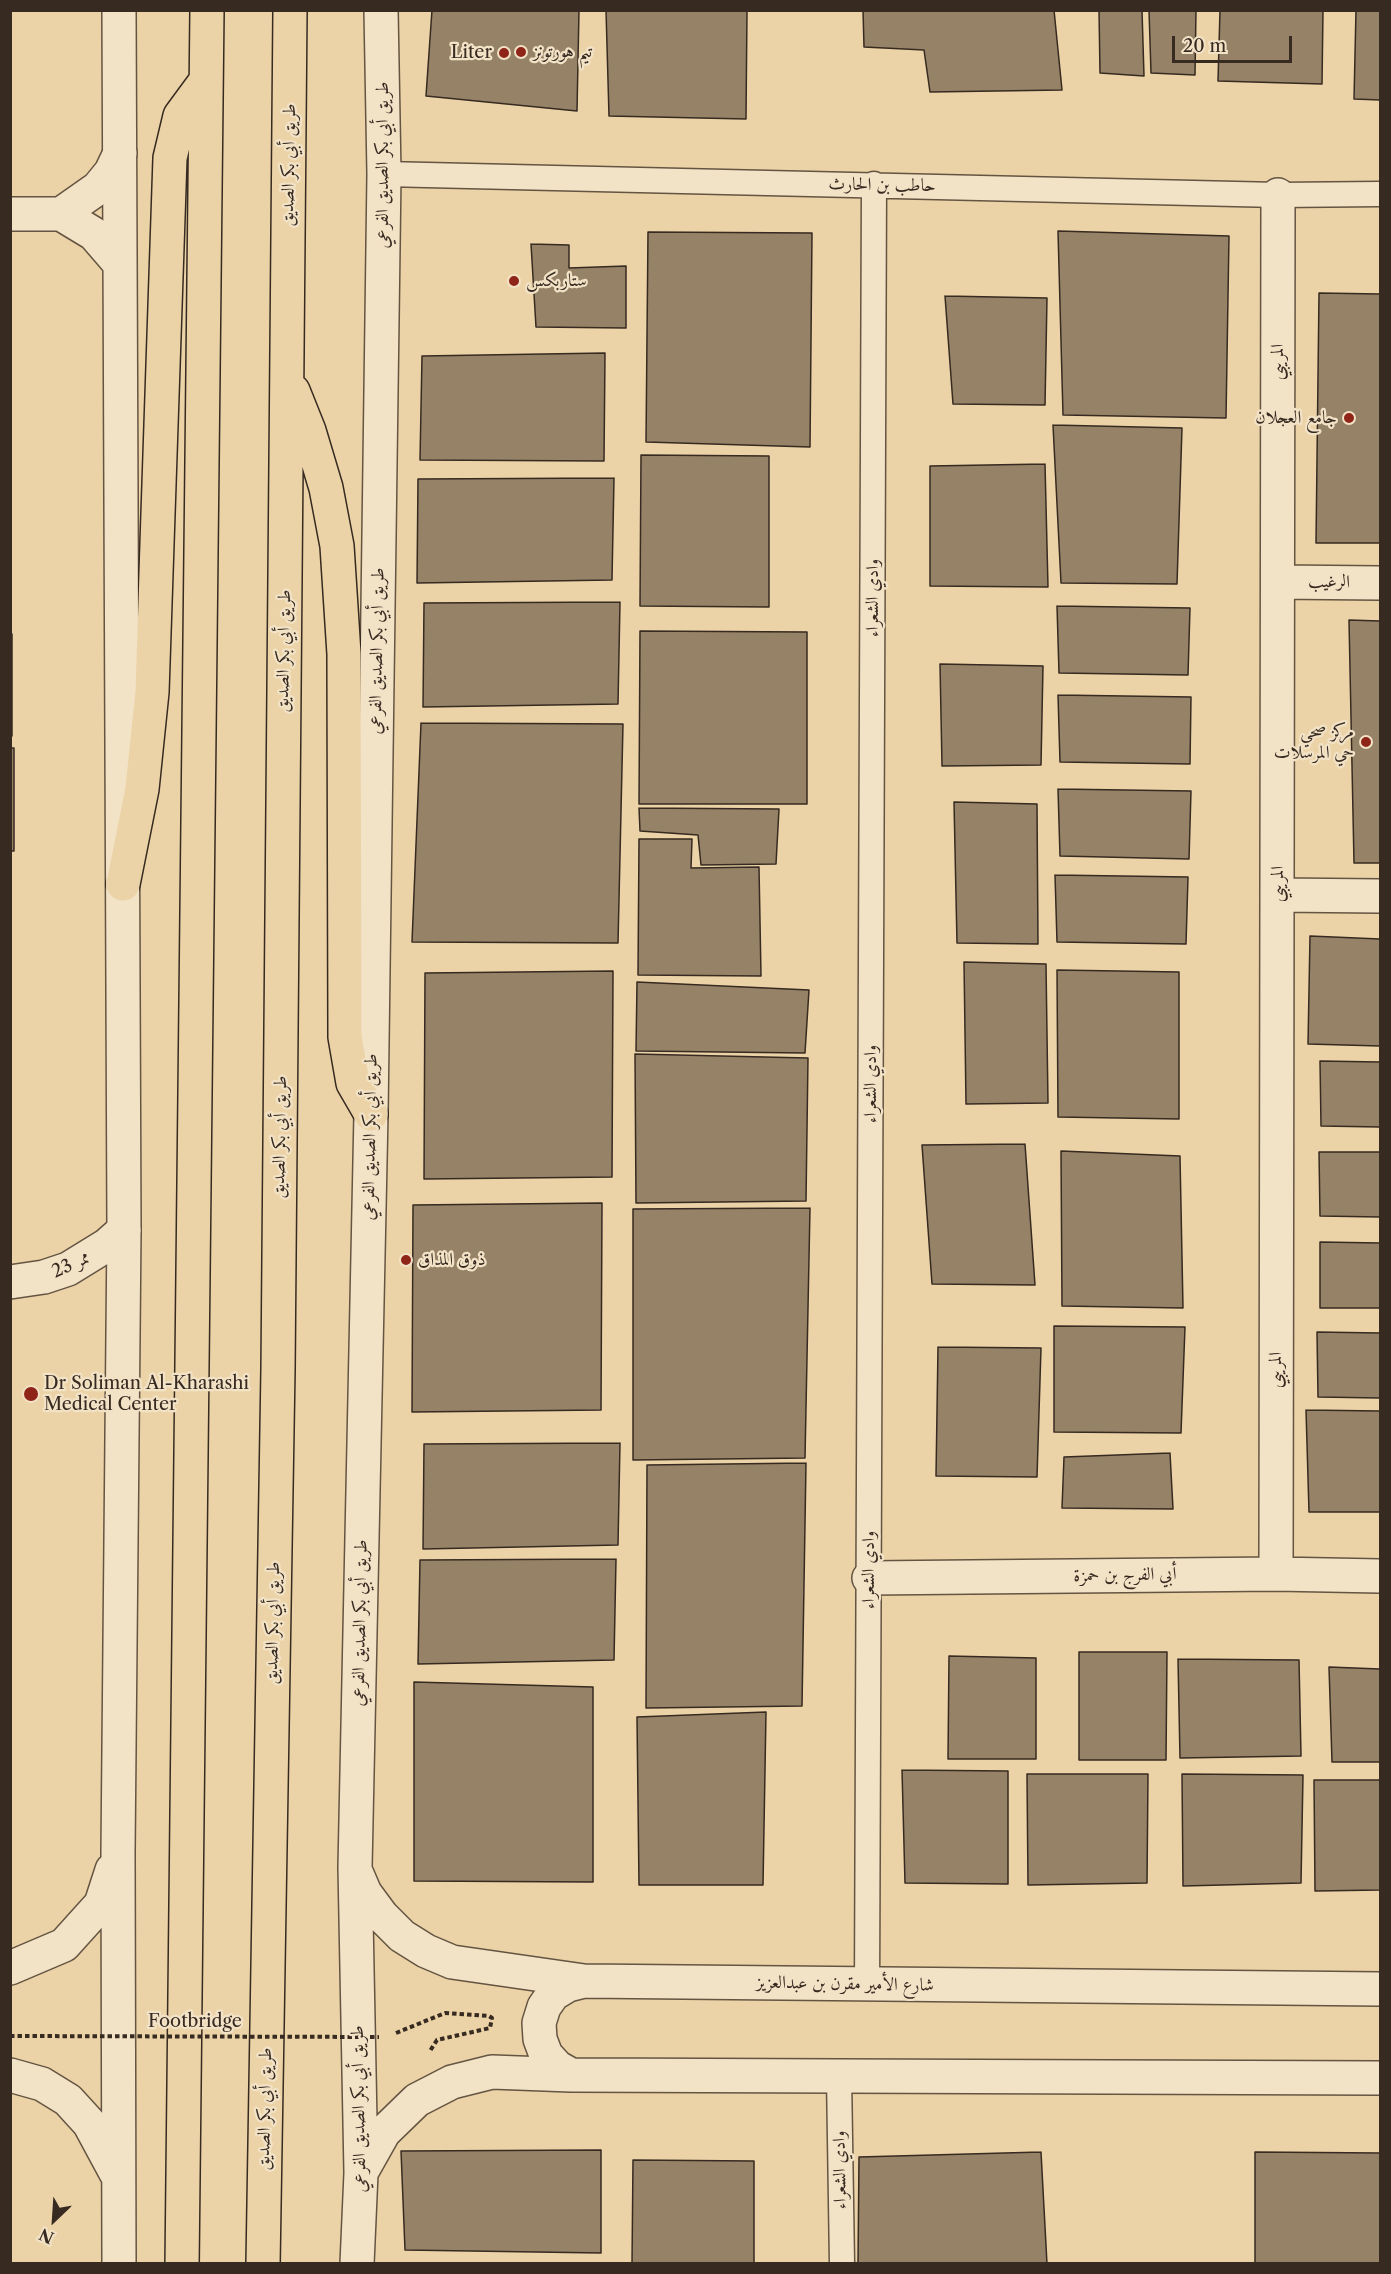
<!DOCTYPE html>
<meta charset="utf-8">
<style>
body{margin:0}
#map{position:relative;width:1391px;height:2274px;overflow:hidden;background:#ebd3a7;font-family:"Libre Caslon Text",serif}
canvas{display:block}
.frame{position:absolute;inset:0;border:12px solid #372a21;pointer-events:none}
.north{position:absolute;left:24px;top:2190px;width:60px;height:60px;-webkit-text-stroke:4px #f2e2c6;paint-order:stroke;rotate:205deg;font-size:16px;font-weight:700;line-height:24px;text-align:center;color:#372a21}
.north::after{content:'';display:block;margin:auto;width:21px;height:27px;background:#372a21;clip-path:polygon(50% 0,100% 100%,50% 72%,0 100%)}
.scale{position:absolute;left:1172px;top:36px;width:120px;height:27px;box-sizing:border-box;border:3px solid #372a21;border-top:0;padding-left:8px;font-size:18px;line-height:21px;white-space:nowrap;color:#372a21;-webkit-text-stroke:4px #f2e2c6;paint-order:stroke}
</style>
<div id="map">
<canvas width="1391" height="2274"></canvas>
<div class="frame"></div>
<div class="north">N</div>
<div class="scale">20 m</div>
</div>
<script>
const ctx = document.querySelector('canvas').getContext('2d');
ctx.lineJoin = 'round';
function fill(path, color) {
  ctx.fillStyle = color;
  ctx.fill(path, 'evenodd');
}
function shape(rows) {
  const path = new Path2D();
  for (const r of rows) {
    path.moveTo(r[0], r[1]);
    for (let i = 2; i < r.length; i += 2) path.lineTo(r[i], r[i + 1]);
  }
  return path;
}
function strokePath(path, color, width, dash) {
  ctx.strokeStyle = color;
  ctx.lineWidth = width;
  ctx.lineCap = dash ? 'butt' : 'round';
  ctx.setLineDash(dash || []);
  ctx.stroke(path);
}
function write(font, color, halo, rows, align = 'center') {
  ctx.font = font + ' "Libre Caslon Text",Amiri,serif';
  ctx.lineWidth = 4.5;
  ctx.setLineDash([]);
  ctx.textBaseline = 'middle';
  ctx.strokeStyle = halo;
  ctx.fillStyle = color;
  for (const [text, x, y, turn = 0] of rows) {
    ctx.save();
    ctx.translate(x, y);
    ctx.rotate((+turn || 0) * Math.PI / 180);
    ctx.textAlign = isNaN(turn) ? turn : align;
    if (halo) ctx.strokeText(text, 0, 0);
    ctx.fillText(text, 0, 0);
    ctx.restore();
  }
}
const building = shape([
 [432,10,579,10,577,111,426,96,432,10],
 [606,10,747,10,746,119,609,116,606,10],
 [863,10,1054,10,1062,90,930,92,924,50,864,47,863,10],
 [1099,10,1142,10,1144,76,1100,73,1099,10],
 [1149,10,1196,10,1195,75,1151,73,1149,10],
 [1220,10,1323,10,1322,84,1218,81,1220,10],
 [1356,10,1380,10,1380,100,1354,99,1356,10],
 [1058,231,1229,236,1226,418,1063,415,1058,231],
 [648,232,812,233,810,447,646,442,648,232],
 [531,244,569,245,569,268,626,266,626,328,536,327,531,244],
 [1319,293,1380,294,1380,543,1316,543,1319,293],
 [945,296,1047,298,1045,405,953,404,945,296],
 [605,353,604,461,420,460,422,356,605,353],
 [1053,425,1182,428,1177,584,1061,583,1053,425],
 [641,455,769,456,769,607,640,606,641,455],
 [1045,464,1048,587,930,586,930,466,1045,464],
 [614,478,612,580,417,583,418,479,614,478],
 [620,602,618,704,423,707,424,603,620,602],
 [1057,606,1190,608,1188,675,1059,673,1057,606],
 [1349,620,1380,621,1380,863,1354,863,1349,620],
 [640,631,807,632,807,804,639,804,640,631],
 [10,634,12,634,12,736,10,736,10,634],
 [940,664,1043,666,1041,765,942,766,940,664],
 [1058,695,1191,697,1190,764,1060,762,1058,695],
 [421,723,623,724,618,943,412,942,421,723],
 [10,748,14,748,14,851,10,851,10,748],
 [1058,789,1191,791,1189,859,1060,856,1058,789],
 [954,802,1037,804,1038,944,957,943,954,802],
 [639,808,779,809,776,864,701,865,698,835,640,831,639,808],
 [639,839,692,839,691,868,759,867,761,976,638,975,639,839],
 [1055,875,1188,877,1186,944,1057,942,1055,875],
 [1310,936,1380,939,1380,1046,1308,1044,1310,936],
 [964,962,1046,964,1048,1103,966,1104,964,962],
 [1057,970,1179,972,1179,1119,1058,1117,1057,970],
 [613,971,612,1177,424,1179,425,973,613,971],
 [637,982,809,990,805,1053,636,1051,637,982],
 [635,1054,808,1058,806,1201,636,1203,635,1054],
 [1320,1061,1380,1062,1380,1127,1321,1126,1320,1061],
 [1025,1144,1035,1285,932,1284,922,1145,1025,1144],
 [1061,1151,1180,1156,1183,1308,1062,1306,1061,1151],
 [1319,1152,1380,1152,1380,1217,1320,1216,1319,1152],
 [602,1203,601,1410,412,1412,413,1205,602,1203],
 [810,1208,805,1458,633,1460,633,1209,810,1208],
 [1320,1242,1380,1243,1380,1308,1320,1308,1320,1242],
 [1054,1326,1185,1327,1181,1433,1054,1432,1054,1326],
 [1317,1332,1380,1333,1380,1398,1318,1397,1317,1332],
 [938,1347,1041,1348,1037,1477,936,1476,938,1347],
 [1306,1410,1380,1411,1380,1512,1309,1512,1306,1410],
 [620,1443,618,1545,423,1549,424,1444,620,1443],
 [1170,1453,1173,1509,1062,1508,1064,1457,1170,1453],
 [806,1463,802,1706,646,1708,647,1465,806,1463],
 [616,1559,614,1660,418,1664,420,1560,616,1559],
 [1079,1652,1167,1652,1166,1760,1079,1760,1079,1652],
 [949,1656,1036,1658,1036,1759,948,1759,949,1656],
 [1178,1659,1299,1660,1301,1756,1180,1758,1178,1659],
 [1329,1667,1380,1669,1380,1762,1332,1762,1329,1667],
 [414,1682,593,1687,593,1882,414,1881,414,1682],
 [766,1712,763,1885,639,1885,637,1717,766,1712],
 [902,1770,1008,1771,1008,1884,905,1883,902,1770],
 [1027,1774,1148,1774,1147,1883,1028,1885,1027,1774],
 [1182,1774,1303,1775,1301,1883,1183,1886,1182,1774],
 [1314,1780,1380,1780,1380,1890,1315,1891,1314,1780],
 [601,2150,601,2253,405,2250,401,2151,601,2150],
 [1041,2152,1047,2264,858,2264,859,2157,1041,2152],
 [1255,2152,1380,2153,1380,2264,1255,2264,1255,2152],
 [633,2160,754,2161,754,2264,632,2264,633,2160]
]);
const path = shape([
 [396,2033,445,2013,489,2016,492,2018,490,2028,437,2040,430,2051]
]);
const service = shape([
 [384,174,1278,195,1380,194],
 [867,1984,874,184],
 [839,2076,842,2264]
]);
const minor = shape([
 [10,214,61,214,94,234,119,263],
 [61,214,98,188,111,172,120,153],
 [1278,582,1380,583],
 [1278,895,1380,896],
 [10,1282,44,1277,68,1269,107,1245,124,1230],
 [1276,1574,1278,195],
 [869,1578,1276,1574,1380,1576]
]);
const tertiary = shape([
 [356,1872,365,1893,382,1916,402,1936,426,1951,452,1962,584,1981,1380,1989],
 [10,1968,64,1945,101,1904,112,1870],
 [10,2075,42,2084,68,2100,89,2123,116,2173],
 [571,2075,557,2067,546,2055,540,2039,539,2023,544,2007,553,1994,568,1985,584,1981],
 [362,2171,384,2132,417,2100,452,2082,492,2072,571,2075,1380,2078],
 [119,2264,118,1851,124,1230,119,10],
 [357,2264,361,2173,355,1867,371,1114,384,174,381,10]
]);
const primary = shape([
 [293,391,309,431,326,488,337,546,344,654,345,1037,353,1083,371,1114],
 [123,884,142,789,152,692,170,158,180,116,205,82],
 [182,2264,207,10],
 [263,2264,278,1369,290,10]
]);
const pathBridge = shape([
 [10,2036,379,2037]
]);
const markers = [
 [521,52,6,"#8f2418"],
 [504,53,6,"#8f2418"],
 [514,281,6,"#8f2418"],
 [1349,418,6,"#8f2418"],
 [1366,742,6,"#8f2418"],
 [406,1260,6,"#8f2418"],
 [31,1394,8,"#8f2418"]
];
const poiNames = [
 ["تيم هورتونز",533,52],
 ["Liter",492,53,"right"],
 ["ستاربكس",526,281],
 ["جامع العجلان",1337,418,"right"],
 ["مركز صحي",1354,732,"right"],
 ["حي المرسلات",1354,753,"right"],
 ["ذوق المذاق",418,1260],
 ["Dr Soliman Al-Kharashi",44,1384],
 ["Medical Center",44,1405]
];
const streetNames = [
 ["طريق أبي بكر الصديق",289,165,-89],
 ["طريق أبي بكر الصديق الفرعي",383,165,-90],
 ["حاطب بن الحارث",882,185,1],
 ["المريبي",1278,362,-90],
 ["الرغيب",1329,582,1],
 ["وادي الشعراء",873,598,-90],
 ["طريق أبي بكر الصديق",284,651,-89],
 ["طريق أبي بكر الصديق الفرعي",377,651,-89],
 ["المريبي",1278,884,-90],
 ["وادي الشعراء",871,1084,-90],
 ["طريق أبي بكر الصديق",280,1137,-89],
 ["طريق أبي بكر الصديق الفرعي",370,1137,-89],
 ["ممر 23",71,1265,-25],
 ["المريبي",1276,1370,-90],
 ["وادي الشعراء",869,1570,-90],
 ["أبي الفرج بن حمزة",1125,1575,-1],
 ["طريق أبي بكر الصديق",273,1623,-89],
 ["طريق أبي بكر الصديق الفرعي",360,1623,-89],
 ["شارع الأمير مقرن بن عبدالعزيز",845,1984,1],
 ["Footbridge",195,2022],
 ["طريق أبي بكر الصديق",265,2109,-89],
 ["طريق أبي بكر الصديق الفرعي",359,2109,-91],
 ["وادي الشعراء",840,2170,-91]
];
fill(building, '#958267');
strokePath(building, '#372a21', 1.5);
strokePath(service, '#645442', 27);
strokePath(minor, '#645442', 36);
strokePath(tertiary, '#645442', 36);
strokePath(primary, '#372a21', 36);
strokePath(path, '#372a21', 4, [4.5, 3]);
strokePath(service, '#f2e2c6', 24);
strokePath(minor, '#f2e2c6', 33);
strokePath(tertiary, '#f2e2c6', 33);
strokePath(primary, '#ebd3a7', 33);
strokePath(pathBridge, '#372a21', 4, [4.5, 3]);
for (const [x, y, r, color] of markers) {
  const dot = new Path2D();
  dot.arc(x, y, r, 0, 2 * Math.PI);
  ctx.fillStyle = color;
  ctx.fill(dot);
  strokePath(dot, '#f2e2c6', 2);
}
write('18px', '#372a21', '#f2e2c6', poiNames, 'left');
write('18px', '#372a21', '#f2e2c6', streetNames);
</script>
